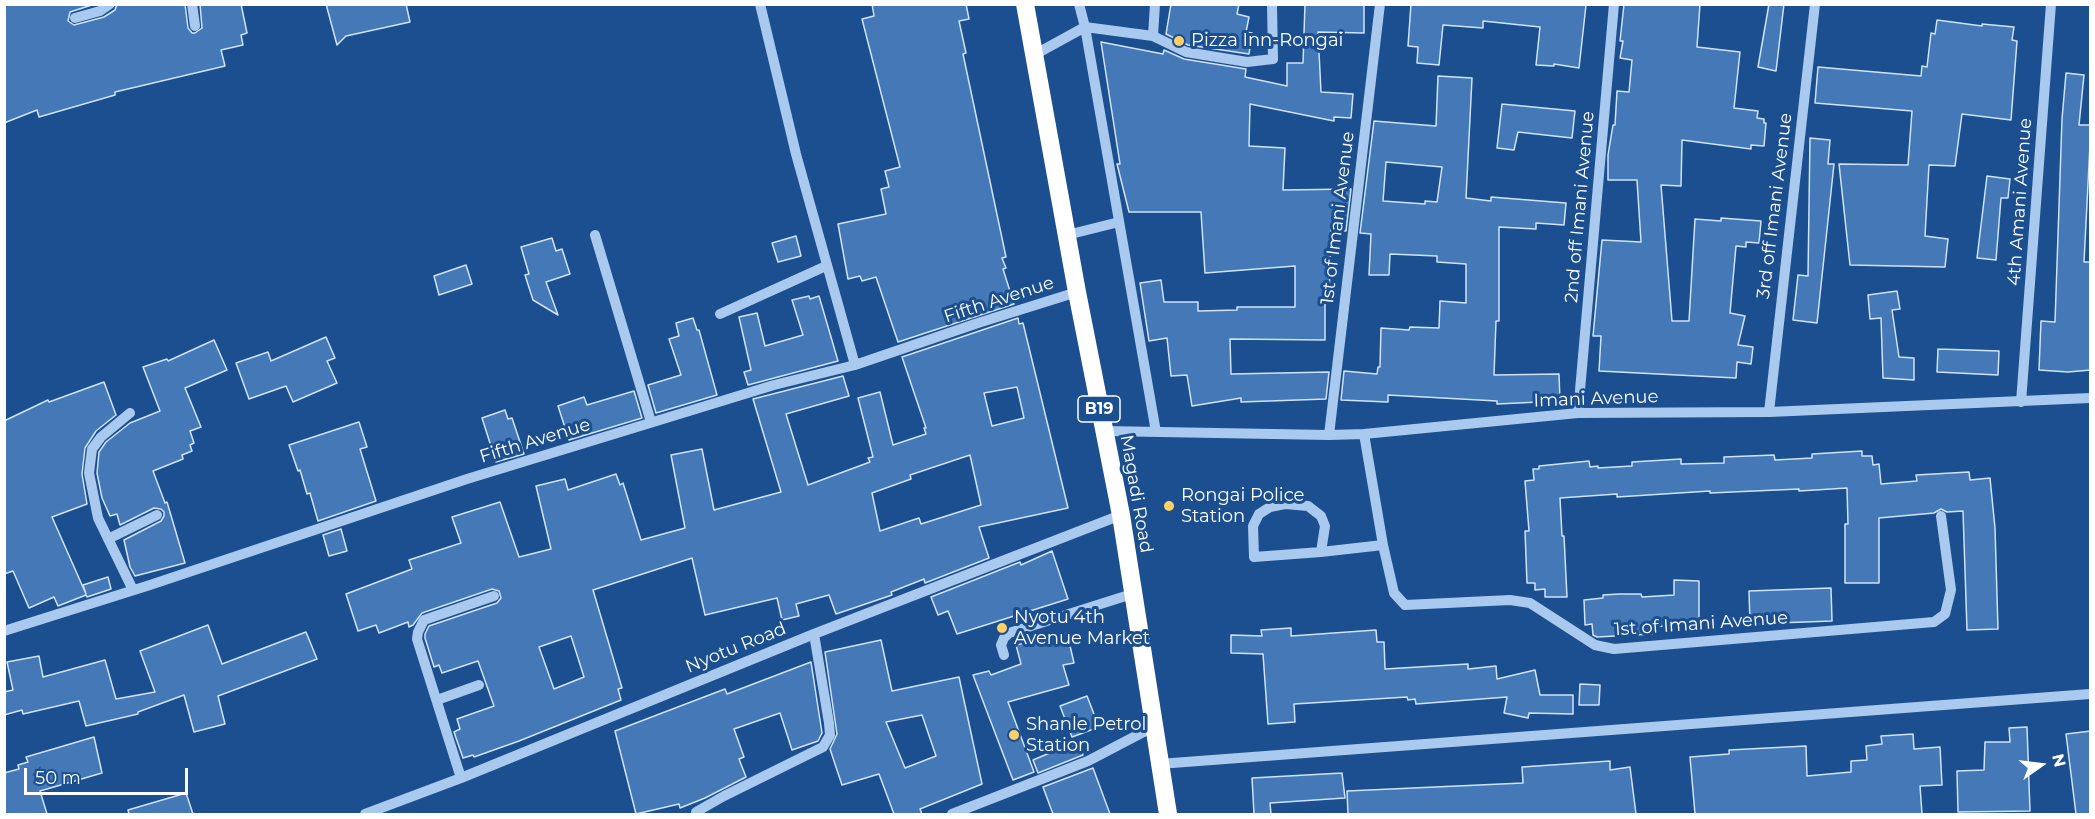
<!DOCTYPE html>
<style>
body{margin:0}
#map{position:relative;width:2095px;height:819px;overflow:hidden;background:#1b4f8f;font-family:Montserrat,sans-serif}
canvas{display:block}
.frame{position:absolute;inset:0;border:6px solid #fff;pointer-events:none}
.north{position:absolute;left:2011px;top:735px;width:60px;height:60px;-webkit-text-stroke:4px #1b4f8f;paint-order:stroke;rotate:76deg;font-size:16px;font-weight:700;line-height:24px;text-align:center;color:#fff}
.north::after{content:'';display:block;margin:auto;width:21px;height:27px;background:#fff;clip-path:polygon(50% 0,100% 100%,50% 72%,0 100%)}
.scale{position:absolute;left:24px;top:768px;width:164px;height:27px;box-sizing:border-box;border:3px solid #fff;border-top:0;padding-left:8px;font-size:18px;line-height:21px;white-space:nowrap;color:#fff;-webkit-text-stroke:4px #1b4f8f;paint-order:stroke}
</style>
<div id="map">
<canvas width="2095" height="819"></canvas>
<div class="frame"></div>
<div class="north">N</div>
<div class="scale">50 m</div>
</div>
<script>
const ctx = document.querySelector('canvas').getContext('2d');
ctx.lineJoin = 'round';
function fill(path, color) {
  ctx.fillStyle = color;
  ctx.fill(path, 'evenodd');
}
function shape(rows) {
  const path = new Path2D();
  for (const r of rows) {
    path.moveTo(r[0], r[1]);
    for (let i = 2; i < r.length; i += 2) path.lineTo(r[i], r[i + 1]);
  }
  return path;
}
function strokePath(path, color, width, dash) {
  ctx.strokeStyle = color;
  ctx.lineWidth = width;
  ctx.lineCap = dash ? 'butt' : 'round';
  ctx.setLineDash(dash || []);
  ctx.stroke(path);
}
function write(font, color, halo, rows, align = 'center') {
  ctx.font = font + ' Montserrat,sans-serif';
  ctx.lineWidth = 6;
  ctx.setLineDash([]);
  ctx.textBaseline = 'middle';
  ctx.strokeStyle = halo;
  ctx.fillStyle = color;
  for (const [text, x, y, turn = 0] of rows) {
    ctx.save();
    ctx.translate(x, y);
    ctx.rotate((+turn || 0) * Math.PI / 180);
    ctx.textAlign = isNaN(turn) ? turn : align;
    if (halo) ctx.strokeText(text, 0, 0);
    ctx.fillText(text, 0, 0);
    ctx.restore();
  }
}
const building = shape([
 [4,4,95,4,70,12,68,21,74,25,104,17,115,10,117,4,185,4,188,28,192,33,195,33,202,28,200,4,241,4,247,33,241,35,243,45,221,50,225,66,115,92,115,95,39,117,37,110,4,123,4,4],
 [326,4,406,4,410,22,346,36,337,45,326,4],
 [872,4,966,4,969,19,959,21,966,53,963,54,1006,257,1002,258,1006,268,1003,269,1014,304,898,342,876,277,862,281,860,276,848,279,838,224,886,214,881,189,889,187,885,171,900,167,862,19,874,16,872,4],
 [1171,4,1239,4,1237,14,1249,17,1246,32,1252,33,1249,54,1188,45,1166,34,1171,4],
 [1305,4,1364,4,1364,33,1318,32,1321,92,1353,94,1351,118,1334,117,1334,121,1250,104,1249,146,1285,148,1283,190,1351,189,1346,231,1331,229,1329,302,1325,302,1325,340,1230,339,1231,374,1329,372,1326,399,1241,402,1241,398,1192,406,1187,375,1171,376,1167,338,1149,341,1140,283,1161,280,1164,302,1198,302,1198,311,1237,310,1237,307,1295,307,1295,266,1205,273,1201,212,1129,212,1117,164,1120,164,1101,42,1163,54,1164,50,1184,59,1246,69,1245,77,1287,86,1287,63,1303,63,1305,4],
 [1411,4,1586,5,1579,68,1554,64,1554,66,1536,65,1540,27,1483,21,1483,28,1443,25,1439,65,1417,63,1418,47,1408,46,1411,4],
 [1624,4,1700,4,1697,47,1740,52,1734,108,1758,111,1757,118,1764,119,1764,123,1766,123,1764,146,1751,145,1751,149,1682,140,1681,186,1661,185,1672,321,1689,321,1695,219,1721,221,1721,218,1761,221,1759,243,1746,242,1746,247,1736,246,1730,313,1745,316,1738,345,1753,347,1751,364,1737,362,1736,378,1599,371,1601,336,1593,336,1602,240,1641,242,1637,180,1608,180,1608,155,1613,125,1615,125,1617,91,1629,92,1632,60,1620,58,1623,41,1620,41,1624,4],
 [1769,4,1784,4,1776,71,1758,67,1769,4],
 [1937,20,1982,26,1982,24,2014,27,2012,40,2017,41,2011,120,1962,114,1955,166,1929,165,1925,236,1948,239,1945,267,1850,265,1839,164,1908,165,1912,111,1815,103,1818,67,1921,76,1922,66,1927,67,1931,33,1935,34,1937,20],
 [2066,73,2084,75,2079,125,2091,125,2084,262,2091,262,2091,370,2068,372,2039,370,2041,321,2055,322,2062,119,2066,73],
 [1438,76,1472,78,1466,198,1491,201,1491,197,1566,203,1564,225,1536,223,1536,229,1499,227,1499,321,1496,321,1494,375,1559,374,1560,401,1497,404,1497,401,1388,395,1388,402,1341,400,1344,371,1377,374,1378,367,1380,367,1381,328,1409,330,1410,327,1439,328,1440,301,1466,303,1466,264,1437,262,1437,256,1390,254,1389,275,1369,275,1371,234,1360,233,1374,121,1436,126,1438,76],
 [1386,162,1442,167,1437,202,1425,201,1425,204,1383,201,1386,162],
 [1502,104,1575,111,1572,138,1518,132,1514,150,1497,148,1502,104],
 [1810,138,1830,140,1828,164,1834,164,1817,323,1793,320,1798,275,1808,276,1810,138],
 [1987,176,2010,179,2008,198,2001,198,1996,260,1977,258,1987,176],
 [796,236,801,256,778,262,772,243,796,236],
 [552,238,556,251,562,249,570,274,546,282,558,315,533,300,525,275,529,274,521,247,552,238],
 [466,265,472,284,439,295,434,276,466,265],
 [1897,291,1900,309,1892,310,1899,357,1914,358,1914,380,1883,378,1881,318,1870,319,1868,295,1897,291],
 [809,296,810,299,819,296,838,361,748,385,744,372,751,370,739,317,757,313,765,346,803,335,792,300,809,296],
 [693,318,697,330,699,330,717,395,656,413,648,385,681,375,669,339,679,336,676,323,693,318],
 [1018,318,1019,324,1023,323,1068,508,979,527,989,558,925,583,924,579,891,592,892,595,836,614,829,595,796,604,799,616,782,620,777,598,705,615,692,558,593,590,622,688,618,689,621,700,519,741,474,757,473,755,463,758,454,732,460,729,457,719,494,706,478,661,442,673,439,665,434,667,425,638,425,634,429,626,497,603,501,598,499,591,492,589,422,613,413,625,409,627,408,622,379,633,376,625,358,631,346,594,412,569,409,560,461,543,452,517,500,502,519,557,551,549,536,486,565,479,568,490,616,474,620,485,623,483,641,540,685,528,671,455,702,449,714,510,781,492,753,399,843,376,849,396,786,414,808,485,870,462,868,458,873,457,858,398,880,392,893,445,926,434,924,428,926,428,902,357,1018,318],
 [1017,387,1024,418,992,426,984,393,1017,387],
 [970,455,981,505,921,524,919,518,880,531,872,493,911,479,910,475,970,455],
 [571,636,584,677,554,689,539,647,571,636],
 [326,337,335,358,327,361,337,383,293,402,286,386,249,399,236,363,268,352,271,361,326,337],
 [214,340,227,370,185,388,201,427,190,431,194,443,190,445,192,451,182,455,183,459,153,471,165,503,167,502,185,563,135,576,130,567,124,540,161,521,164,516,164,512,161,509,154,508,120,525,117,514,110,516,102,498,97,473,99,452,106,442,130,423,160,411,143,367,167,359,168,361,214,340],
 [1938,349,1999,351,1998,375,1937,372,1938,349],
 [104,382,116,415,96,431,85,448,82,474,87,504,52,517,86,594,83,585,108,577,111,589,87,597,86,595,58,606,54,597,29,608,13,571,4,574,4,421,48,400,49,402,104,382],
 [634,391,642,418,569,440,558,406,584,397,587,405,634,391],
 [505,410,508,419,512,418,524,454,496,462,482,418,505,410],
 [359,422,367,447,360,449,376,501,318,521,310,493,307,494,300,470,298,471,289,445,359,422],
 [1862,451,1862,456,1872,456,1873,465,1879,464,1881,484,1917,481,1916,475,1969,472,1970,480,1990,478,1995,528,1998,629,1967,630,1963,511,1947,512,1941,509,1934,513,1879,518,1879,583,1845,583,1845,524,1848,524,1847,488,1799,491,1799,489,1710,493,1710,491,1617,497,1617,494,1560,498,1562,536,1564,536,1567,597,1545,597,1545,589,1535,590,1535,583,1527,583,1525,531,1529,531,1525,481,1534,480,1533,469,1539,469,1539,466,1589,461,1590,467,1598,466,1598,468,1632,466,1632,462,1681,459,1681,464,1724,463,1724,457,1774,455,1775,460,1812,458,1812,454,1862,451],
 [341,529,347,551,329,556,323,535,341,529],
 [1052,551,1068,599,957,634,948,611,938,615,931,597,1020,562,1021,565,1052,551],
 [1674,580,1699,581,1699,627,1653,626,1653,634,1597,637,1593,635,1592,624,1585,625,1584,600,1603,598,1603,595,1619,594,1641,594,1642,597,1674,595,1674,580],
 [1831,588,1832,621,1750,624,1749,591,1831,588],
 [208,625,222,664,306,632,317,659,218,696,225,724,194,732,184,695,138,712,138,714,86,726,79,701,23,714,22,710,4,715,4,692,13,690,7,662,39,656,43,677,105,660,116,699,155,692,140,651,208,625],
 [1291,628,1291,636,1376,630,1377,642,1384,642,1385,669,1468,664,1468,669,1496,666,1497,679,1535,670,1540,695,1573,695,1573,714,1529,713,1528,718,1504,713,1507,697,1416,704,1415,699,1408,700,1407,697,1294,704,1295,722,1268,724,1263,654,1231,653,1231,635,1262,636,1261,630,1291,628],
 [1067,633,1074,663,1063,665,1069,685,1008,702,1034,772,1013,780,973,675,989,671,991,675,1021,664,1016,645,1067,633],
 [881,640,892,691,959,677,982,784,920,809,922,814,894,814,879,774,842,785,830,749,837,734,825,652,881,640],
 [922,715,936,756,905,768,886,722,922,715],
 [811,662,822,733,818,741,792,750,780,713,734,729,744,757,739,759,746,777,705,798,680,808,679,804,636,814,615,731,725,689,727,694,811,662],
 [1580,684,1600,685,1599,705,1579,705,1580,684],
 [1087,696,1099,727,1072,737,1060,706,1087,696],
 [2027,727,2030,811,1958,812,1957,771,1984,770,1985,742,2010,742,2009,728,2027,727],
 [2091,731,2091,814,2076,814,2066,734,2091,731],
 [1913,734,1914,749,1940,747,1942,785,1920,786,1922,814,1695,814,1690,757,1729,754,1729,750,1806,746,1807,776,1851,772,1851,761,1867,760,1866,746,1882,744,1881,736,1913,734],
 [94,737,102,773,40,791,47,814,4,814,4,773,19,769,18,765,28,762,26,757,94,737],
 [1078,741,1083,755,1038,773,1033,760,1078,741],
 [1610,761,1610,770,1630,767,1636,814,1348,814,1347,791,1523,783,1522,767,1610,761],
 [1093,768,1110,814,1053,814,1043,787,1093,768],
 [1342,773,1345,798,1270,803,1271,814,1254,814,1252,778,1342,773],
 [186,793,193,814,129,814,128,810,186,793]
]);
const minor = shape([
 [192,4,195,26],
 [760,4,796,154,855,365],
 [1079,4,1085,27,1156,432],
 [75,18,100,11,110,4],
 [1153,36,1186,52,1247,62,1273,59,1272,4],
 [1034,55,1085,27,1153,36,1155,4],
 [595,235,651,422],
 [1067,235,1119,222],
 [720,314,826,266],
 [2021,402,2051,4],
 [1769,412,1815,4],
 [130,413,101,437,92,449,89,473,98,518,133,590],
 [1578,413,1614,4],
 [1104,431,1329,435,1364,434,1578,413,1769,412,2090,398],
 [1364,434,1383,545,1394,593,1405,605,1510,600,1530,603,1595,645,1614,649,1934,622,1945,614,1951,590,1941,516],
 [1329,435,1380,4],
 [108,539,157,515],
 [1321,552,1325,526,1321,516,1308,506,1285,504,1270,507,1259,514,1253,526,1254,557,1321,552,1383,545],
 [4,631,150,585,467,479,774,385,855,365,978,323,1077,292],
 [1004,655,1001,645,1004,638,1009,633,1132,594],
 [437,700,479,685],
 [1159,764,2090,694],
 [461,778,417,639,418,632,424,620,494,596],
 [365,814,461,778,814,634,1121,515],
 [696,814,696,812,724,796,823,747,830,735,829,723,814,634],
 [952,814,1088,761,1153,727]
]);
const highway = shape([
 [1025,4,1077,292,1121,515,1168,814]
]);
const markers = [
 [1179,41,6,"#ffd166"],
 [1169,506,6,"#ffd166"],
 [1002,628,6,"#ffd166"],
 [1014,735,6,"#ffd166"]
];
const shields = [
 [1099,409,42]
];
const shieldNames = [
 ["B19",1099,409]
];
const poiNames = [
 ["Pizza Inn-Rongai",1191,41],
 ["Rongai Police",1181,496],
 ["Station",1181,517],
 ["Nyotu 4th",1014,618],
 ["Avenue Market",1014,639],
 ["Shanle Petrol",1026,725],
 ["Station",1026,746]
];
const streetNames = [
 ["4th Amani Avenue",2020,202,-86],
 ["3rd off Imani Avenue",1775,206,-83],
 ["2nd off Imani Avenue",1580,207,-85],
 ["1st of Imani Avenue",1338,218,-83],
 ["Fifth Avenue",999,300,-18],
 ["Imani Avenue",1596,399,-2],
 ["Fifth Avenue",535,441,-17],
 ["Magadi Road",1136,494,80],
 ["1st of Imani Avenue",1701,624,-4],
 ["Nyotu Road",736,648,-22]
];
fill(building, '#4478b7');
strokePath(building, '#cfe3fa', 1.5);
strokePath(minor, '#a9c9ee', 10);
strokePath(highway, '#fff', 18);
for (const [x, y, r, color] of markers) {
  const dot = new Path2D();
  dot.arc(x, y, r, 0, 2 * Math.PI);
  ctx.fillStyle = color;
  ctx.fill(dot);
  strokePath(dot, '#1b4f8f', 2);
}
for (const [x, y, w] of shields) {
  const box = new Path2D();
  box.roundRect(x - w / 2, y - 13, w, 26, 4.5);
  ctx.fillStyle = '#1b4f8f';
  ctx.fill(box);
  strokePath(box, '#fff', 1.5);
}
write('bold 16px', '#fff', null, shieldNames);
write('18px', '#fff', '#1b4f8f', poiNames, 'left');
write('18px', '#fff', '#1b4f8f', streetNames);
</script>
